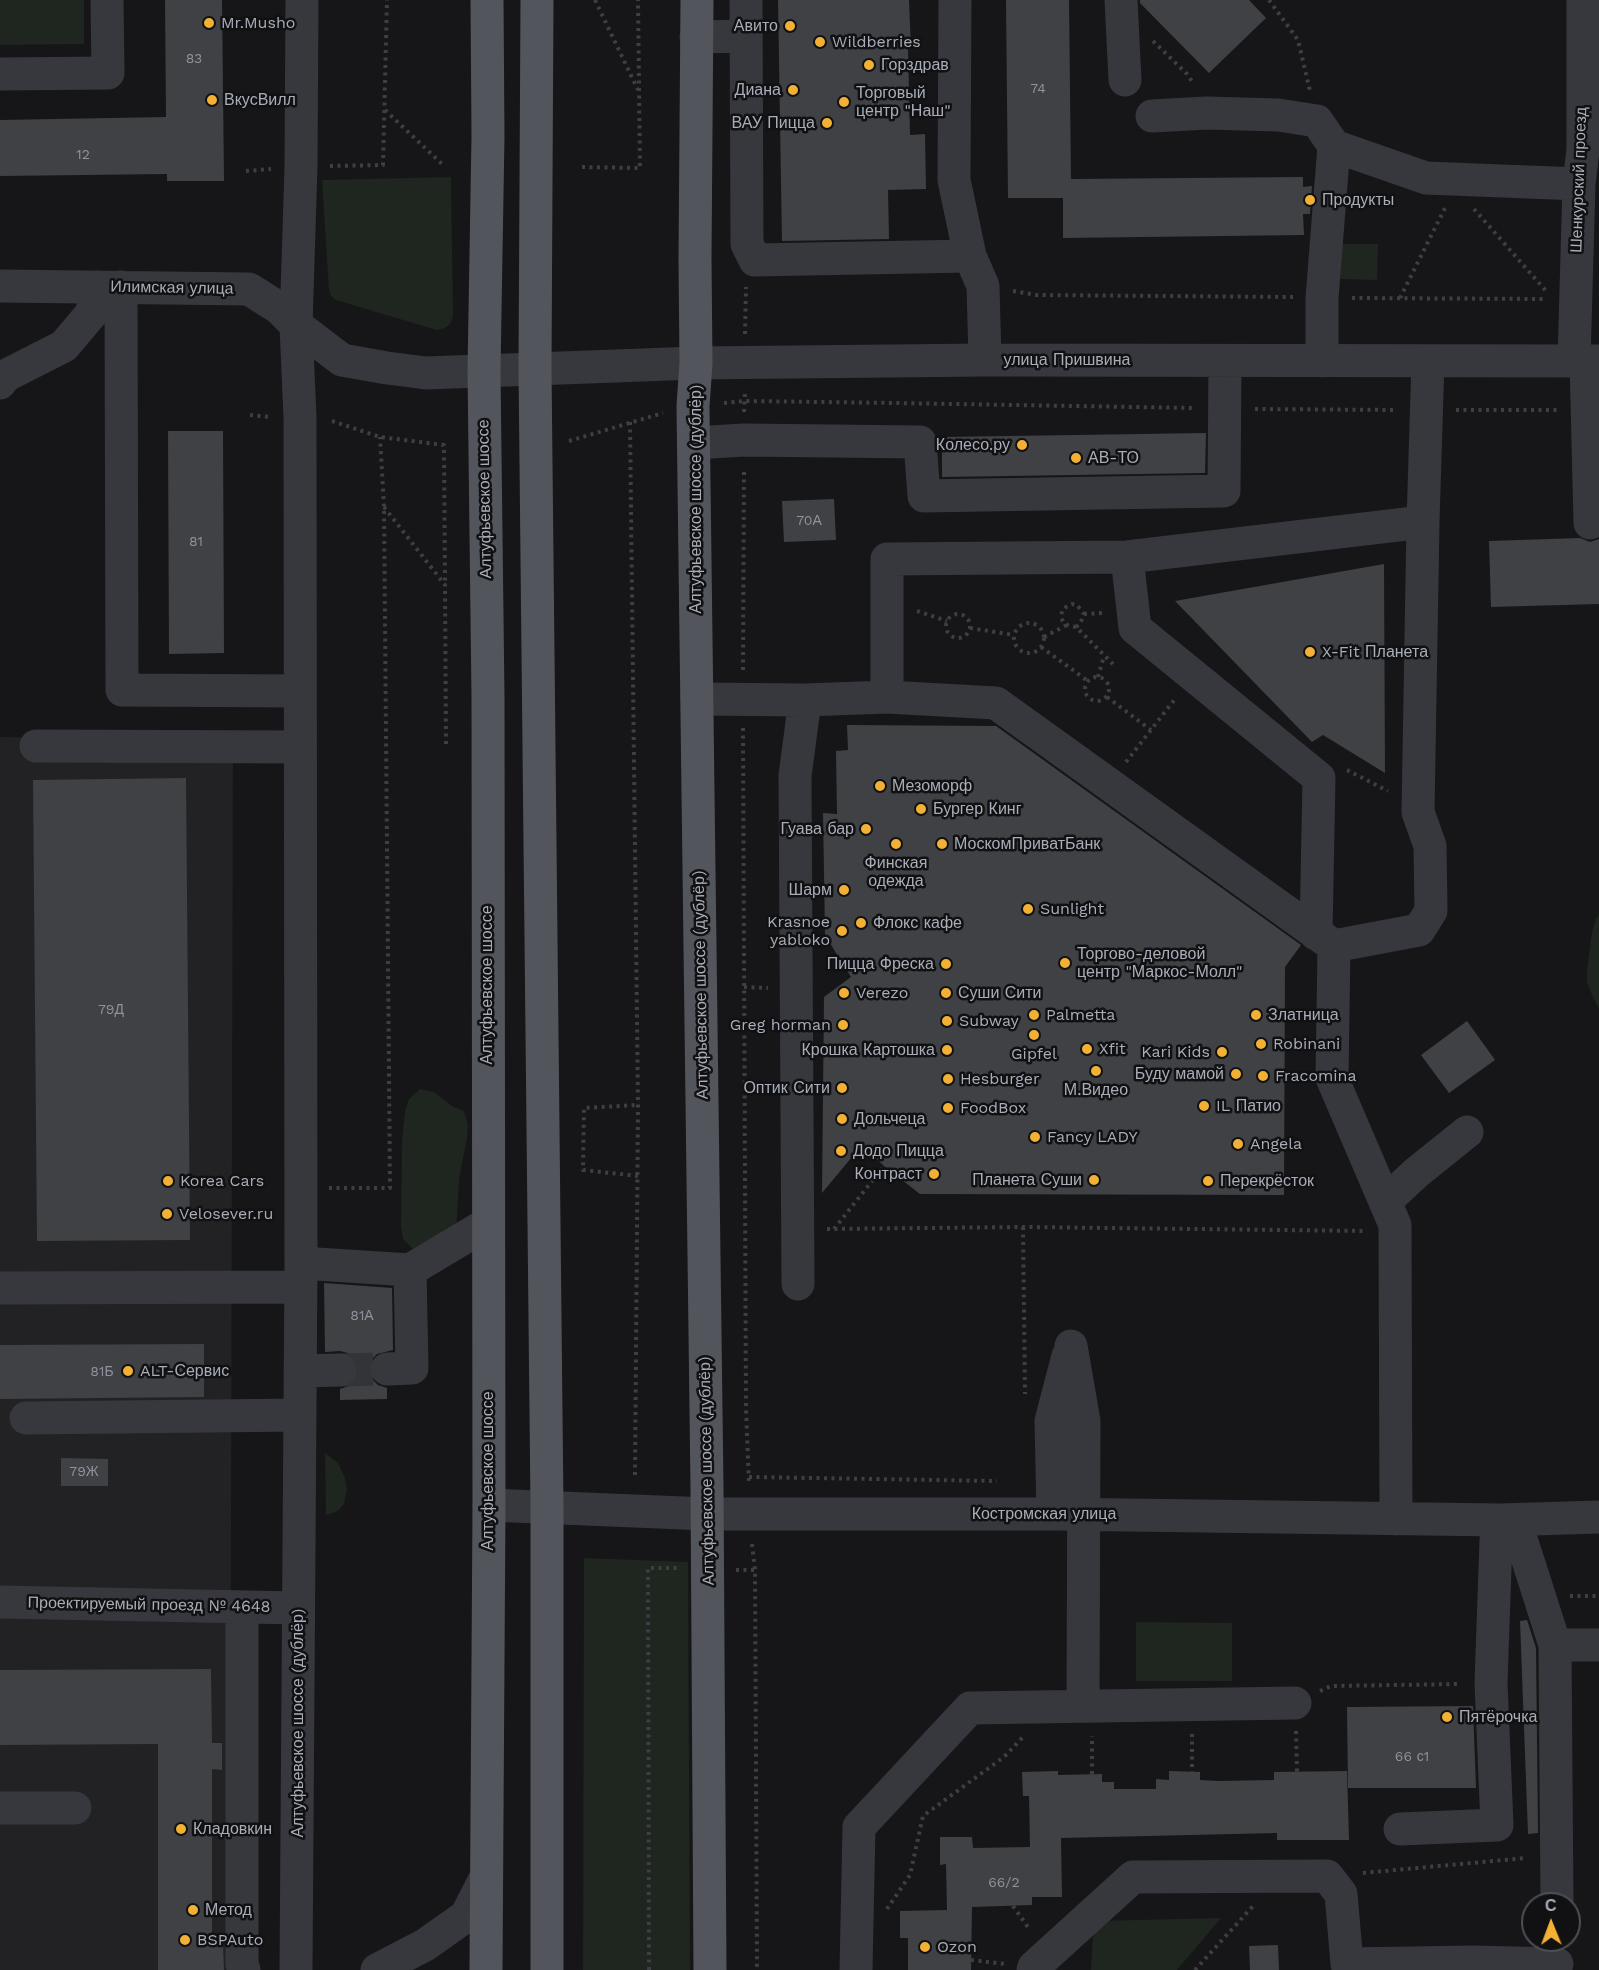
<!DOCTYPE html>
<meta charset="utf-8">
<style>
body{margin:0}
#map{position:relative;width:1599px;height:1970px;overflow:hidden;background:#161618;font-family:"Work Sans",sans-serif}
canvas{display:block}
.north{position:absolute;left:1521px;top:1892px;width:60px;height:60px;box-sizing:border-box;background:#111113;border:2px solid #4d4f55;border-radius:50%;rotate:359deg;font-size:16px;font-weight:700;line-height:24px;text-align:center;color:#a8adb8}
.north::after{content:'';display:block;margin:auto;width:21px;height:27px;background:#f2b134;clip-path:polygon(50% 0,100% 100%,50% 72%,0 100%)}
</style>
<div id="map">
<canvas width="1599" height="1970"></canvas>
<div class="north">С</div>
</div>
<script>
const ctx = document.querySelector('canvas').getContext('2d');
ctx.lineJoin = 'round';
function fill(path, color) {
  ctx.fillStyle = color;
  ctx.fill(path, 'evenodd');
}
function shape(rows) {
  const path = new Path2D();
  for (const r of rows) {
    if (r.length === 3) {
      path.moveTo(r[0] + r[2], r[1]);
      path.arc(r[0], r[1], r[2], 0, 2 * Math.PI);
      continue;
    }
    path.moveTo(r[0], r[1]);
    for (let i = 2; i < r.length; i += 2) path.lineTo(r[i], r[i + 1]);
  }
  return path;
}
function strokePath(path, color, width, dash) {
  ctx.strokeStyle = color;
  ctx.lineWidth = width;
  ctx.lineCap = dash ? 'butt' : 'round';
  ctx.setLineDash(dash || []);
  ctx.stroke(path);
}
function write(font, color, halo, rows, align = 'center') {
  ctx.font = font + ' "Work Sans",sans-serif';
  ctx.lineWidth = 5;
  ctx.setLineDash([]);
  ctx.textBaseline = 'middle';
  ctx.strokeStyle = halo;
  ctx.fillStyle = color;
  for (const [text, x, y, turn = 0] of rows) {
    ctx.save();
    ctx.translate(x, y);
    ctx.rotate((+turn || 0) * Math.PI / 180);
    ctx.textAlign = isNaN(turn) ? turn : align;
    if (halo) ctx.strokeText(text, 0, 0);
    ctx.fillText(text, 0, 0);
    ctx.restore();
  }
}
const built = shape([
 [0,737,233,740,230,1922,237,1970,0,1970]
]);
const green = shape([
 [0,0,84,0,84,44,0,45],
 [451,177,453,316,450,324,445,328,437,330,430,328,336,300,331,296,329,290,322,180],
 [1341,244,1378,244,1377,280,1340,279],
 [1599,915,1599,1009,1592,995,1587,982,1587,971,1592,932,1596,919],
 [420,1089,434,1092,452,1106,464,1111,468,1125,467,1138,459,1179,456,1234,413,1249,403,1239,401,1225,402,1140,405,1112,409,1099],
 [325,1453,338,1463,345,1478,347,1490,344,1504,338,1511,326,1515],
 [584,1558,688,1562,690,1970,583,1970],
 [1136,1622,1232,1623,1232,1681,1136,1681],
 [1221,1918,1177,1970,1091,1970,1094,1921]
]);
const building = shape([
 [165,0,222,0,224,181,167,181,167,174,0,176,0,120,166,117],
 [778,0,909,0,911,49,908,49,910,135,925,134,926,189,888,190,889,239,782,241],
 [1006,0,1069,0,1071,179,1303,177,1303,187,1312,186,1310,214,1303,214,1304,235,1063,238,1063,198,1008,198],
 [1140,0,1249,0,1266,18,1209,73,1140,3],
 [168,431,223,431,224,653,169,654],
 [1206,433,1205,473,942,477,942,437],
 [834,499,836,540,784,542,782,501],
 [1580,538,1590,542,1599,539,1599,604,1491,607,1489,541],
 [1384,564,1385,773,1323,735,1312,742,1175,601],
 [847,725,996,726,1301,945,1285,967,1284,1195,920,1194,884,1166,862,1145,822,1193,824,997,851,977,825,935,823,813,837,814,836,751,848,750],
 [186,778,190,1240,37,1241,33,780],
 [1467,1021,1495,1060,1449,1093,1421,1055],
 [324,1283,392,1288,393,1350,377,1354,371,1360,368,1369,372,1379,378,1385,387,1388,387,1399,340,1400,340,1389,349,1386,356,1379,359,1369,356,1360,348,1353,340,1351,325,1352],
 [204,1344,204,1397,0,1399,0,1345],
 [61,1458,108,1459,108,1486,61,1486],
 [1527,1620,1536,1648,1538,1833,1528,1834,1520,1621],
 [211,1669,212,1743,222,1743,222,1770,212,1769,212,1944,223,1944,224,1970,158,1970,158,1744,0,1745,0,1670],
 [1473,1706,1476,1788,1348,1788,1347,1707],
 [1058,1771,1058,1775,1102,1774,1102,1782,1114,1782,1114,1789,1156,1789,1156,1779,1169,1780,1169,1771,1200,1772,1200,1780,1218,1781,1274,1780,1274,1772,1347,1771,1349,1840,1277,1840,1277,1833,1061,1838,1062,1897,1032,1897,1032,1905,972,1907,971,1970,908,1970,908,1938,900,1938,900,1911,947,1910,946,1864,940,1865,940,1837,972,1837,973,1848,1030,1847,1029,1796,1023,1796,1022,1772],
 [1278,1945,1279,1970,1250,1970,1249,1946]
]);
const minorTunnel = shape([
 [340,1370,387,1369]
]);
const path = shape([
 [595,0,638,90],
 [1269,0,1298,40,1310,91],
 [1153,41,1187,74,1193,83],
 [385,110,442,164],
 [330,166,383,165,387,0],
 [582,167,640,168,638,0],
 [246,171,271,169],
 [1474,209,1546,291],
 [1013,291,1036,295,1293,297],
 [1352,298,1545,299],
 [1400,298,1445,208],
 [745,334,746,287],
 [724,403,744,401,896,403,1196,408],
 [1255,409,1397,410],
 [1456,410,1559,410],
 [744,412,745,392],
 [250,415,270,417],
 [332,421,380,437,444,445,445,584],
 [630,422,638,1105,635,1476],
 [569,441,663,413],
 [384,507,445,585,446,744],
 [917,611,947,621],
 [1084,614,1104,613],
 [958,626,12],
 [1029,638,15],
 [1076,627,1080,624,1084,614,1077,605,1072,604,1066,607,1062,611,1061,618,1064,623,1069,626,1076,627,1113,664],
 [970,628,1014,635],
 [1044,637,1067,625],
 [1041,647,1088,681],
 [743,670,744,470],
 [1097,689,12],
 [1098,677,1104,656],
 [1107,697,1151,730],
 [743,728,746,1408,749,1485],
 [1126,762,1175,699],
 [1347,770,1388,791],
 [827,963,839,959],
 [744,987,768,988],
 [638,1176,583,1170,584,1108,638,1105],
 [329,1188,390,1188,384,506,380,437],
 [1023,1227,1025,1394],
 [827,1229,1023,1227,1366,1231],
 [834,1229,884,1166],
 [749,1477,997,1481],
 [752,1544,755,1570,757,1970],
 [736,1570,755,1570],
 [1570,1596,1599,1596],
 [1320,1691,1331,1686,1461,1684],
 [1296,1731,1297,1772],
 [1192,1734,1192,1772],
 [1092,1774,1092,1736],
 [1363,1873,1526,1858],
 [1013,1906,1030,1930],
 [887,1909,910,1875,923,1816,1004,1757,1023,1737],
 [971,1960,1006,1964],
 [649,1970,648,1568,678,1568],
 [1195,1970,1253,1906]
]);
const minor = shape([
 [746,0,747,244,755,260,970,256,983,286,985,360],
 [955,0,954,180,970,256],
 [1121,0,1125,80],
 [696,37,746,36],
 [0,74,108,73,107,0],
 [1152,116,1207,113,1278,115,1317,121,1334,146,1426,178,1579,184],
 [0,286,249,289,279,308,296,325,342,360,387,368,426,373,696,363,985,360,1599,361],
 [121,287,122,690,300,691],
 [1574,360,1579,184,1583,150,1583,0],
 [1322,361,1322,298,1334,146],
 [1586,361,1590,523],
 [0,383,5,376,64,346,91,314,99,287],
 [694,443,744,440,920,442,924,496,1224,491,1225,361],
 [1127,557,1135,628,1319,778,1316,934],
 [887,697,887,559,1127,557,1423,522],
 [697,699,805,700,887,697,996,703,1334,946,1419,930,1431,911,1430,846,1418,812,1423,522,1428,361],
 [36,746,300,747],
 [1334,946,1332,1078,1395,1225,1396,1519],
 [1385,1202,1416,1173,1467,1132],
 [301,1263,410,1270],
 [798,1284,795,776,805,700],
 [0,1288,300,1287],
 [1071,1346,1084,1421,1083,1706],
 [387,1369,412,1368,410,1270,487,1224],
 [300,1371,340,1370],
 [26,1418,300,1415],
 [489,1505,707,1514,1053,1514,1501,1520,1599,1517],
 [1053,1514,1051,1421,1068,1356],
 [1515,1520,1555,1645,1557,1904],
 [0,1602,298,1608],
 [242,1607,242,1964,244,1970],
 [1555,1645,1599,1645],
 [0,1808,75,1808],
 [1400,1829,1497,1825,1491,1683,1496,1540,1501,1520],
 [296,1970,301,1263,300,418,296,325,301,167,302,0],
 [377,1970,425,1945,466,1916,486,1877],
 [856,1970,859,1827,970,1708,1295,1703],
 [1033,1970,1034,1967,1133,1877,1327,1876,1341,1894,1347,1964,1472,1962,1557,1964]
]);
const major = shape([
 [537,0,535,368,547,1508,547,1970],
 [697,0,695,259,696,363,693,406,707,1487,710,1970],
 [486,1970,489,1505,488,698,484,371,488,136,487,0]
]);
const markers = [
 [209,23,6,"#f2b134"],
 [790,26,6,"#f2b134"],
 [820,42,6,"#f2b134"],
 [869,65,6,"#f2b134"],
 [793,90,6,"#f2b134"],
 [212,100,6,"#f2b134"],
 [844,102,6,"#f2b134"],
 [827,123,6,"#f2b134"],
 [1310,200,6,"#f2b134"],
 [1022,445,6,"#f2b134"],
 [1076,458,6,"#f2b134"],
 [1310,652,6,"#f2b134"],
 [880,786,6,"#f2b134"],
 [921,809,6,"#f2b134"],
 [866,829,6,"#f2b134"],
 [896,844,6,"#f2b134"],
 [942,844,6,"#f2b134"],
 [844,890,6,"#f2b134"],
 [1028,909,6,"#f2b134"],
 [861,923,6,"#f2b134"],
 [842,931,6,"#f2b134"],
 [1065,963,6,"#f2b134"],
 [946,964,6,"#f2b134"],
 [844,993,6,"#f2b134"],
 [946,993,6,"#f2b134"],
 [1034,1015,6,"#f2b134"],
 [1256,1015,6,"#f2b134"],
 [947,1021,6,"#f2b134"],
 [843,1025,6,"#f2b134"],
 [1034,1035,6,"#f2b134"],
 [1261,1044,6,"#f2b134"],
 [1087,1049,6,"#f2b134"],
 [947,1050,6,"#f2b134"],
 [1222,1052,6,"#f2b134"],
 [1096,1071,6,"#f2b134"],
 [1236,1074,6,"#f2b134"],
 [1263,1076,6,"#f2b134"],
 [948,1079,6,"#f2b134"],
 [842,1088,6,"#f2b134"],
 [1204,1106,6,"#f2b134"],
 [948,1108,6,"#f2b134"],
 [842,1119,6,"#f2b134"],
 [1035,1137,6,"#f2b134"],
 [1238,1144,6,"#f2b134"],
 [841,1151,6,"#f2b134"],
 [934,1174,6,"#f2b134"],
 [1094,1180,6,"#f2b134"],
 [168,1181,6,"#f2b134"],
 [1208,1181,6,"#f2b134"],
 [167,1214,6,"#f2b134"],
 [128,1371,6,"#f2b134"],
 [1447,1717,6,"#f2b134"],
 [181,1829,6,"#f2b134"],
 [193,1910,6,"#f2b134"],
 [185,1940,6,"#f2b134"],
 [925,1947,6,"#f2b134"]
];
const numberNames = [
 ["83",194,59],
 ["74",1038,89],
 ["12",83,155],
 ["70А",809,521],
 ["81",196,542],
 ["79Д",111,1010],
 ["81А",362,1316],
 ["81Б",102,1372],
 ["79Ж",84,1472],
 ["66 с1",1412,1757],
 ["66/2",1004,1883]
];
const poiNames = [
 ["Mr.Musho",221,23],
 ["Авито",778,26,"right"],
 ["Wildberries",832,42],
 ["Горздрав",881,65],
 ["Диана",781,90,"right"],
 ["Торговый",856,93],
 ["центр \"Наш\"",856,111],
 ["ВкусВилл",224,100],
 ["ВАУ Пицца",815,123,"right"],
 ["Продукты",1322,200],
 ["Колесо.ру",1010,445,"right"],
 ["АВ-ТО",1088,458],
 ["X-Fit Планета",1322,652],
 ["Мезоморф",892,786],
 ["Бургер Кинг",933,809],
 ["Гуава бар",854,829,"right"],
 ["МоскомПриватБанк",954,844],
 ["Финская",896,863,"center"],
 ["одежда",896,881,"center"],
 ["Шарм",832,890,"right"],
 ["Sunlight",1040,909],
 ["Krasnoe",830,922,"right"],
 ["yabloko",830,940,"right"],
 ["Флокс кафе",873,923],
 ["Торгово-деловой",1077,954],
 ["центр \"Маркос-Молл\"",1077,972],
 ["Пицца Фреска",934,964,"right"],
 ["Verezo",856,993],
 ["Суши Сити",958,993],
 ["Palmetta",1046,1015],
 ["Златница",1268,1015],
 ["Subway",959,1021],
 ["Greg horman",831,1025,"right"],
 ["Robinani",1273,1044],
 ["Xfit",1099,1049],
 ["Крошка Картошка",935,1050,"right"],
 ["Kari Kids",1210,1052,"right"],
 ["Gipfel",1034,1054,"center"],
 ["Буду мамой",1224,1074,"right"],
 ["Fracomina",1275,1076],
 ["Hesburger",960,1079],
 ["Оптик Сити",830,1088,"right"],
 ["М.Видео",1096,1090,"center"],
 ["IL Патио",1216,1106],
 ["FoodBox",960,1108],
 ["Дольчеца",854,1119],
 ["Fancy LADY",1047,1137],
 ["Angela",1250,1144],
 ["Додо Пицца",853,1151],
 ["Контраст",922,1174,"right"],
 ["Планета Суши",1082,1180,"right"],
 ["Korea Cars",180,1181],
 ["Перекрёсток",1220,1181],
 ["Velosever.ru",179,1214],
 ["ALT-Сервис",140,1371],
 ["Пятёрочка",1459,1717],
 ["Кладовкин",193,1829],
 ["Метод",205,1910],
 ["BSPAuto",197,1940],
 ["Ozon",937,1947]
];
const streetNames = [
 ["Шенкурский проезд",1579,180,-88],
 ["Илимская улица",172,288,1],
 ["улица Пришвина",1067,360],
 ["Алтуфьевское шоссе",485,499,-91],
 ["Алтуфьевское шоссе (дублёр)",696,499,-90],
 ["Алтуфьевское шоссе",487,985,-90],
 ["Алтуфьевское шоссе (дублёр)",701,985,-91],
 ["Алтуфьевское шоссе",488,1471,-90],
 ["Алтуфьевское шоссе (дублёр)",707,1471,-91],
 ["Костромская улица",1044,1514],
 ["Проектируемый проезд № 4648",149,1605,1],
 ["Алтуфьевское шоссе (дублёр)",298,1723,-90]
];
fill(built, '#222225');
fill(green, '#1e261f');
fill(building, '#404145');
strokePath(minorTunnel, '#333438', 33, [33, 16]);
strokePath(path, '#3d3f44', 4, [3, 4.5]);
strokePath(minor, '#37383d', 33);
strokePath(major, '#53555c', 33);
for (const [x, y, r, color] of markers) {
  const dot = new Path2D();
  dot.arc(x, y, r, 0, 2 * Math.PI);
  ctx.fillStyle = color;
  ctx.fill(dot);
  strokePath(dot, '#111113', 2);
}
write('14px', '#8e929b', null, numberNames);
write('16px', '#a8adb8', '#111113', poiNames, 'left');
write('16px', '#a8adb8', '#111113', streetNames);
</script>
